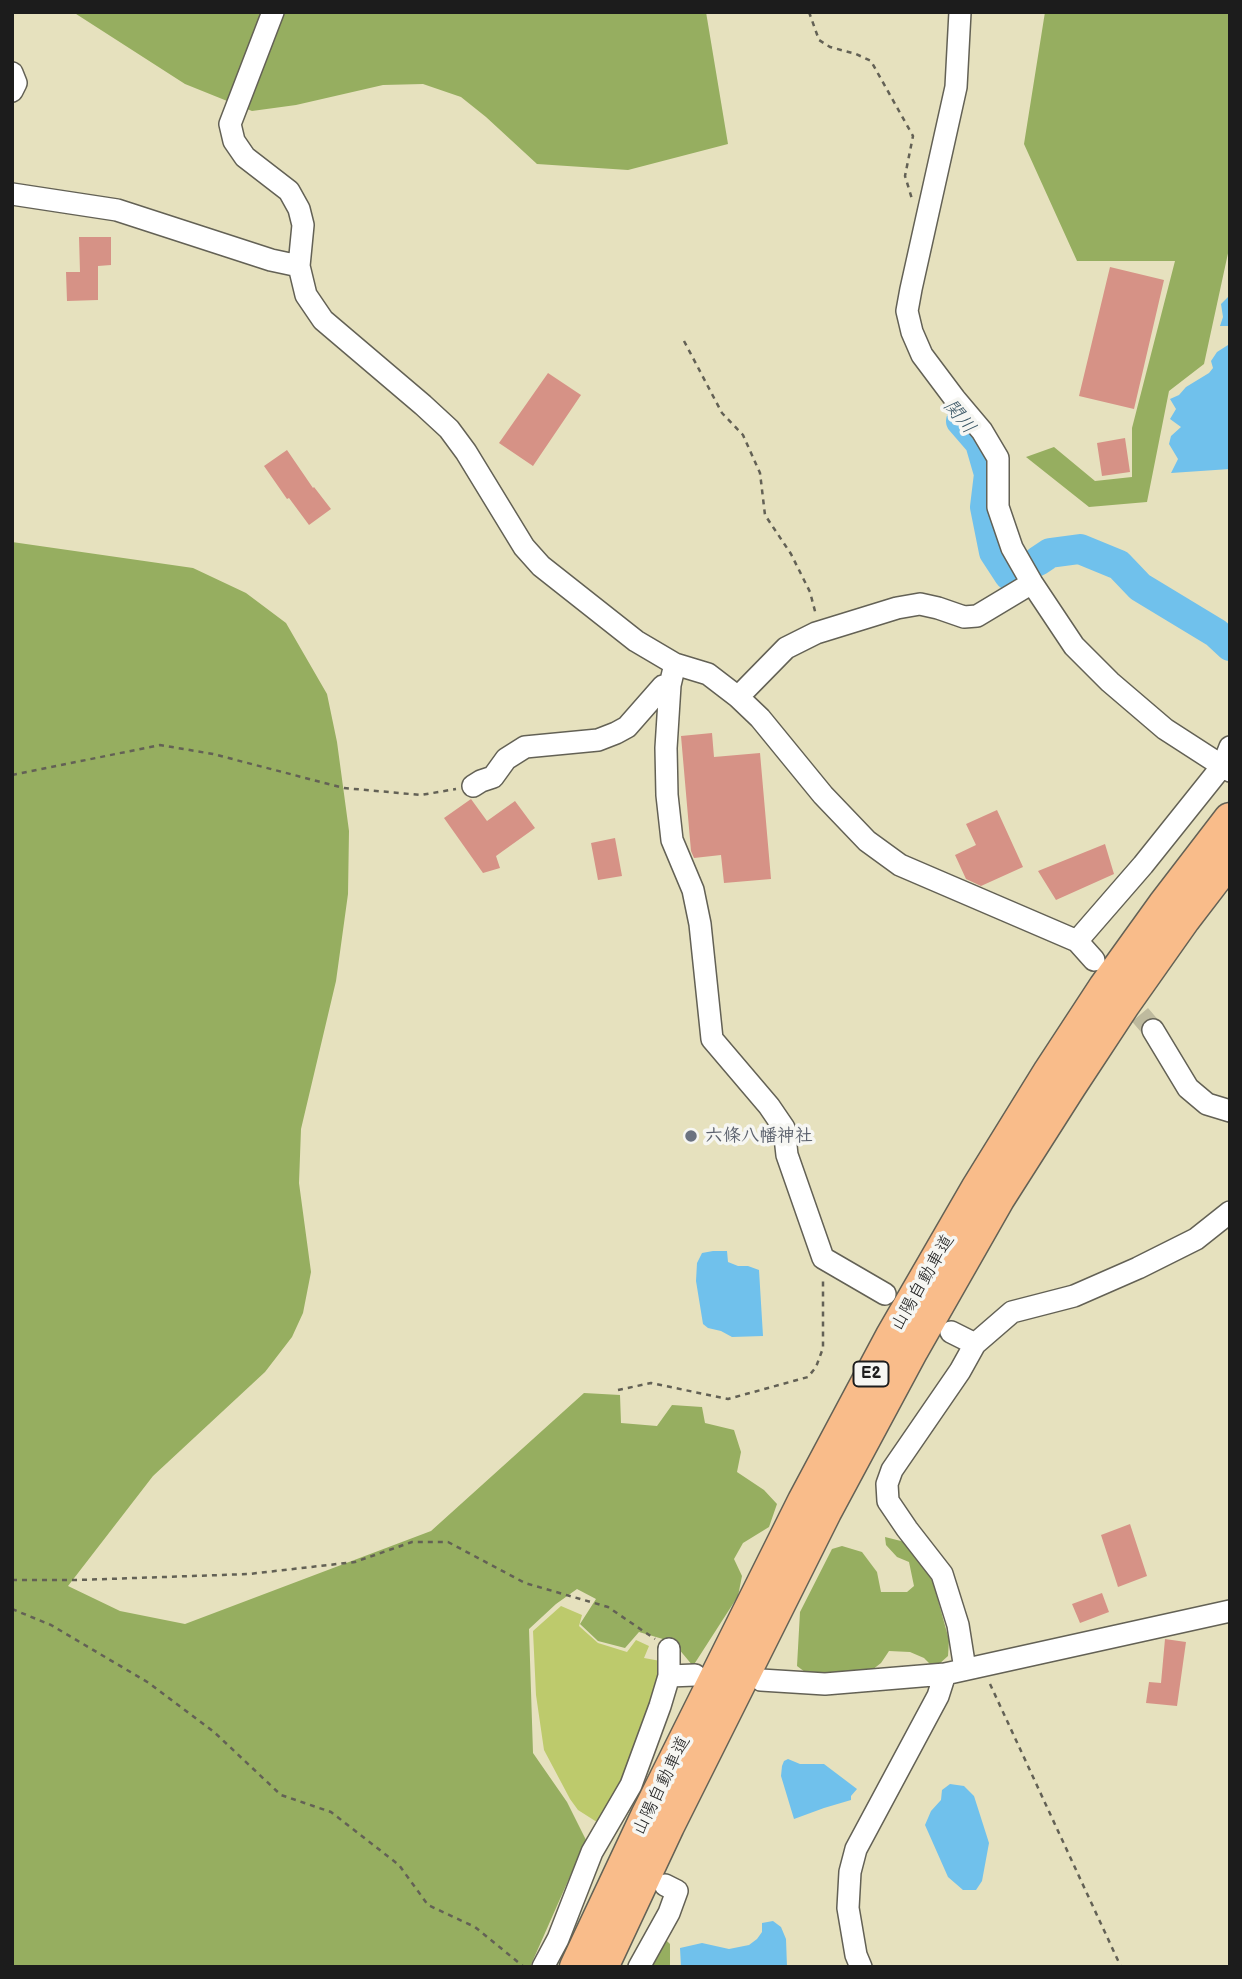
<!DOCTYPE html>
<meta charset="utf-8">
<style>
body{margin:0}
#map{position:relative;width:1242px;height:1979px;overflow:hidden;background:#e6e1be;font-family:"Balsamiq Sans",sans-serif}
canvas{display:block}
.frame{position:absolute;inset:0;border:14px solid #1c1c1c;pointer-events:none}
</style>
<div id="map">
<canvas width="1242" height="1979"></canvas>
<div class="frame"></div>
</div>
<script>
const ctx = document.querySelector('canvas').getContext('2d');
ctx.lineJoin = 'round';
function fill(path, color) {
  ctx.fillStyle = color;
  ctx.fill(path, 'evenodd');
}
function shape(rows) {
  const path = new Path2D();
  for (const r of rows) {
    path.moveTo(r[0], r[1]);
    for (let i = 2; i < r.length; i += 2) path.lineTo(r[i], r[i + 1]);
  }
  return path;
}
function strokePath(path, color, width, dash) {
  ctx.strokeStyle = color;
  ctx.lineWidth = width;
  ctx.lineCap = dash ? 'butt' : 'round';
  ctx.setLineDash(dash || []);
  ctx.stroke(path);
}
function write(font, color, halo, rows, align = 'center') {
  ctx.font = font + ' "Balsamiq Sans","Klee One",sans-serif';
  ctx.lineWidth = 7;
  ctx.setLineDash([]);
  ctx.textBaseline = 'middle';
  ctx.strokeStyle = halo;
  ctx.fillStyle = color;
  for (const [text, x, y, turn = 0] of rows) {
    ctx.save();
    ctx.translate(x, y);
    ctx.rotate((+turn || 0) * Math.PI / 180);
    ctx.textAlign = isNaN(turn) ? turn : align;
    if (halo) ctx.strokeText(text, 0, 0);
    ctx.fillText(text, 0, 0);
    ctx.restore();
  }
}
const green = shape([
 [561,1606,582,1615,579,1626,598,1643,627,1652,636,1640,649,1646,644,1658,666,1662,627,1785,600,1824,578,1810,570,1799,544,1750,536,1695,533,1631]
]);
const forest = shape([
 [73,12,706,12,728,144,628,170,537,164,486,117,461,97,423,84,383,85,296,105,252,111,185,84],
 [1045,12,1230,12,1230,244,1204,364,1169,391,1147,502,1089,507,1026,457,1054,447,1095,481,1132,477,1132,428,1175,261,1077,261,1024,144],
 [12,542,193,568,246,593,286,623,327,694,337,742,349,831,348,894,336,981,301,1129,299,1183,311,1272,303,1313,292,1337,265,1372,153,1476,68,1586,120,1611,185,1624,431,1531,584,1393,620,1395,621,1423,657,1426,672,1405,702,1407,705,1423,734,1430,741,1452,737,1472,764,1490,777,1504,769,1527,743,1543,734,1559,742,1576,738,1596,693,1666,673,1642,639,1632,625,1648,598,1641,580,1624,596,1599,577,1589,556,1604,529,1629,533,1753,567,1802,586,1840,530,1967,12,1967],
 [885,1537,909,1543,933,1582,949,1640,948,1656,938,1665,931,1665,924,1658,910,1652,889,1651,881,1663,872,1670,843,1675,805,1672,797,1666,800,1612,832,1549,842,1546,862,1552,877,1572,881,1592,907,1592,914,1586,909,1562,897,1557,886,1545],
 [663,1937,670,1944,670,1967,644,1967]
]);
const water = shape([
 [1230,295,1230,326,1220,326,1223,317,1221,304],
 [1228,345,1230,345,1230,469,1171,473,1178,459,1169,444,1171,436,1181,427,1170,419,1176,409,1170,399,1179,395,1186,387,1209,373,1213,368,1211,361,1217,352],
 [713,1251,727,1251,728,1262,738,1266,748,1266,759,1270,763,1336,732,1337,721,1331,708,1328,703,1324,696,1281,697,1263,702,1253],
 [788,1759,800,1764,824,1764,857,1789,851,1796,851,1800,824,1808,794,1819,781,1776,782,1766,784,1761],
 [950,1784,964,1786,974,1796,989,1843,982,1881,976,1890,963,1890,948,1877,925,1825,931,1811,941,1800,942,1790],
 [773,1921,781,1927,786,1939,787,1967,681,1967,680,1948,702,1943,729,1949,749,1945,757,1939,762,1932,762,1923]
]);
const river = shape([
 [961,421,980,443,989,474,985,507,994,552,1009,575,1016,574],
 [1038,561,1050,553,1080,549,1119,565,1140,587,1216,633,1230,646]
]);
const building = shape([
 [79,237,111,237,111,265,98,266,98,300,67,301,66,272,80,272],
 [1110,267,1164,280,1134,409,1079,396],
 [548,373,581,395,533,466,499,443],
 [1125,438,1130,472,1102,476,1097,443],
 [287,450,313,488,314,487,331,509,309,525,289,498,287,499,264,466],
 [712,733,714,757,760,753,771,879,724,883,721,855,694,858,691,851,681,736],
 [471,799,487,821,515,801,535,828,496,856,500,868,483,873,444,818],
 [997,810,1023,867,981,886,966,879,955,855,976,845,966,824],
 [615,838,622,876,598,880,591,843],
 [1105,844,1114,874,1056,900,1038,871],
 [1130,1524,1147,1576,1118,1587,1101,1535],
 [1102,1593,1109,1612,1080,1623,1072,1604],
 [1165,1639,1186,1642,1177,1706,1146,1703,1149,1682,1161,1683]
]);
const minorTunnel = shape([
 [1120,991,1153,1030]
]);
const path = shape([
 [809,12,819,40,830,47,856,54,871,61,913,136,905,176,912,199],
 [684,341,722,413,743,435,760,473,765,515,791,554,810,592,816,615],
 [12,775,160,745,213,754,344,788,421,795,456,789],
 [618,1390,651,1383,728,1399,808,1377,816,1367,823,1348,823,1279],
 [12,1580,78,1580,249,1574,355,1562,412,1542,448,1542,525,1583,608,1607,655,1639],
 [12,1609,51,1625,149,1683,214,1732,281,1795,331,1812,399,1865,428,1905,475,1927,524,1967],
 [990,1684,1121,1967]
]);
const minor = shape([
 [273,12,230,124,234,141,245,157,289,191,299,209,303,225,299,266,306,295,323,320,423,405,449,429,466,452,524,547,541,566,636,641,675,664,708,674,738,697,760,718,823,795,867,841,900,865,1077,941,1094,960],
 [960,12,956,87,911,289,907,311,912,332,922,355,955,399,982,431,998,458,998,507,1012,548,1032,583,1074,646,1110,682,1165,729,1230,771],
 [12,73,16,83,12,91],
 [12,194,117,210,271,260,299,266],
 [675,664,670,685,666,748,667,795,672,840,693,890,700,924,712,1039,769,1106,784,1128,787,1155,823,1258,885,1294],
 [738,697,786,648,816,633,897,608,920,604,938,608,964,617,977,616,1032,583],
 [473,786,481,781,493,777,506,759,525,747,598,740,616,733,627,727,663,686,670,685],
 [1077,941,1143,865,1223,765,1230,747],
 [1153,1030,1188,1088,1207,1104,1230,1111],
 [951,1332,975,1344],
 [965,1669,958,1625,942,1574,907,1529,888,1501,887,1484,892,1470,960,1371,975,1344,1012,1312,1074,1296,1138,1268,1196,1239,1230,1212],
 [669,1676,695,1675],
 [761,1680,825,1684,945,1674,1230,1611],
 [543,1967,558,1939,592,1852,631,1785,660,1706,669,1676,669,1649],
 [639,1967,669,1913,677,1891,665,1885],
 [861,1967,856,1955,848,1908,850,1872,856,1849,938,1696,945,1674]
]);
const highway = shape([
 [576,1967,647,1816,804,1501,892,1336,977,1189,1050,1071,1105,987,1164,905,1230,819],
 [602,1967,668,1826,825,1512,912,1350,998,1199,1070,1086,1124,1004,1184,919,1230,859]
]);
const markers = [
 [691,1136,7,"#6b7280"]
];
const shields = [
 [871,1374,35]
];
const shieldNames = [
 ["E2",871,1374]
];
const worshipNames = [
 ["六條八幡神社",705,1136]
];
const streetNames = [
 ["山陽自動車道",923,1283,-60],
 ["山陽自動車道",662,1786,-64]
];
const waterNames = [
 ["関川",959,417,51]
];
fill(green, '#bdca6c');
fill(forest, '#96ae60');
fill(water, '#70c1ec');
strokePath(river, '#70c1ec', 30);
fill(building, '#d69286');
strokePath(minorTunnel, '#beba9e', 21, [21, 10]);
strokePath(minor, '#636155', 24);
strokePath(highway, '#636155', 35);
strokePath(path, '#636155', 2.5, [5, 5]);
strokePath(minor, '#fff', 21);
strokePath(highway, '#f9bc8a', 32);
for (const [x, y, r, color] of markers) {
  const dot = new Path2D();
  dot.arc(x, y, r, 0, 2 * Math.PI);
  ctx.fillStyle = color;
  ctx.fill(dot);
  strokePath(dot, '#f6f6f2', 2.5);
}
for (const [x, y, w] of shields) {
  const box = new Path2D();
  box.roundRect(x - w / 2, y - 12.5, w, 25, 5);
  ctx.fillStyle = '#f6f6f2';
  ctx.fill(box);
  strokePath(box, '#1c1c1c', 2);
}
write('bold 16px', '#1c1c1c', null, shieldNames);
write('bold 18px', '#5b616d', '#f6f6f2', worshipNames, 'left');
write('18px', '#1c1c1c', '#f6f6f2', streetNames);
write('italic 19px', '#395665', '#f6f6f2', waterNames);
</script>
